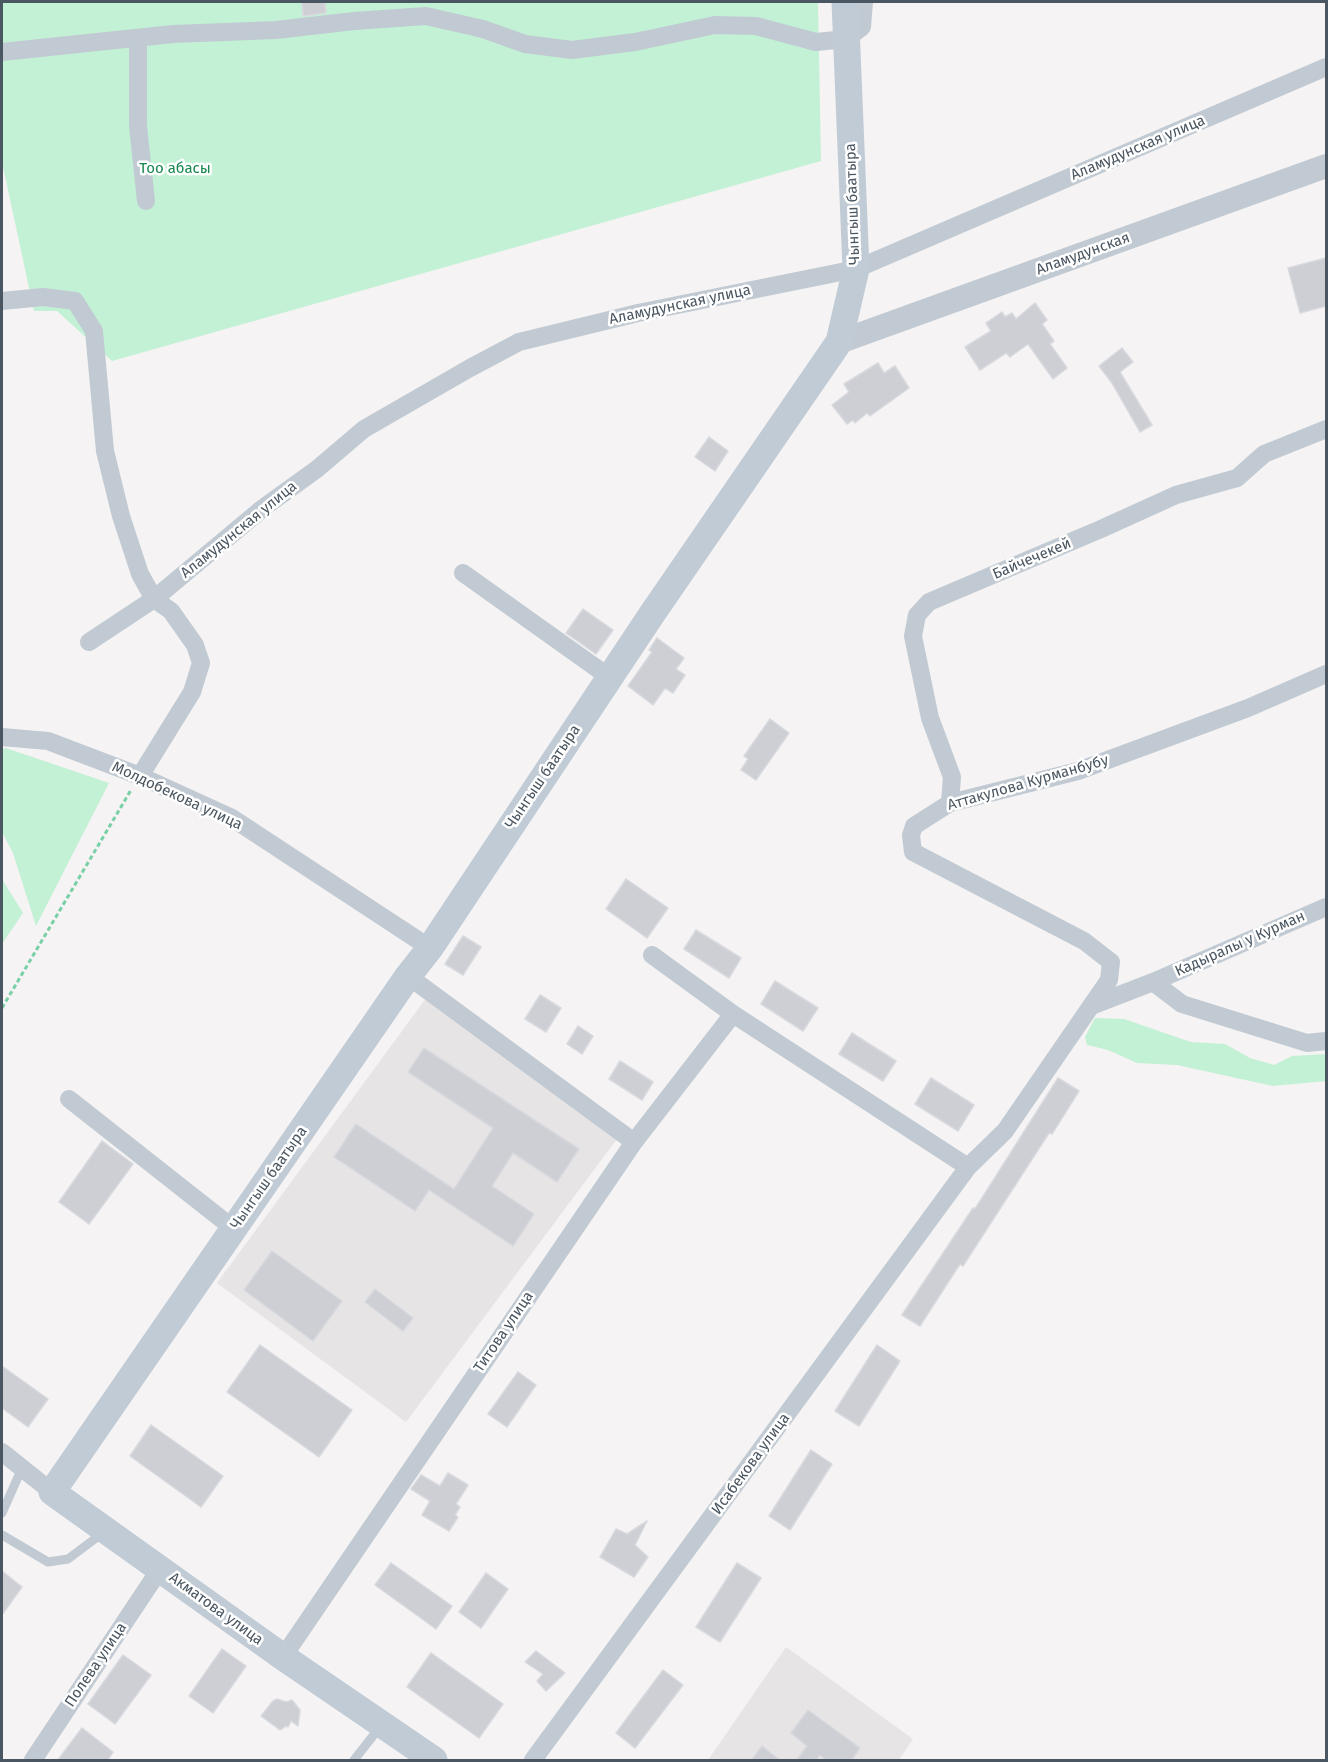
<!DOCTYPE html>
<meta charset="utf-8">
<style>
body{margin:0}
#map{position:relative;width:1328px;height:1762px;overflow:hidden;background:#f5f3f3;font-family:"Fira Sans",sans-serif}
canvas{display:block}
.frame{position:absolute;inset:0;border:3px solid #4a5661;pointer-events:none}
</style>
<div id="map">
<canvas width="1328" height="1762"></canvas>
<div class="frame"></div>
</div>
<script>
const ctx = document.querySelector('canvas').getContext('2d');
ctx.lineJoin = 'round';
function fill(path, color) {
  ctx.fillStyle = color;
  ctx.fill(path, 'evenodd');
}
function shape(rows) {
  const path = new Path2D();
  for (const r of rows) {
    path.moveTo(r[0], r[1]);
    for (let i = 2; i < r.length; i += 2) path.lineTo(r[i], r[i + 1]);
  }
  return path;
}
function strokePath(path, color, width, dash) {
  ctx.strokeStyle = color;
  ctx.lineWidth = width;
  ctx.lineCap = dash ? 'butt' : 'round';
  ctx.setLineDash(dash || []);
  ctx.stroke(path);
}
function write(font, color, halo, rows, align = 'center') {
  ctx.font = font + ' "Fira Sans",sans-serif';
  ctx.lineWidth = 5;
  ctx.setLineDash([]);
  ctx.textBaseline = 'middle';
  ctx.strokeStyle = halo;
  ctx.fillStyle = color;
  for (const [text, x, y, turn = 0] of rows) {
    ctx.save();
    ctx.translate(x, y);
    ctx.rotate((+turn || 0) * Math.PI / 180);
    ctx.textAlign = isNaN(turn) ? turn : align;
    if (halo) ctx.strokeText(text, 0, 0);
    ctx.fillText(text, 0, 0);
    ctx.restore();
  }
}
const education = shape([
 [427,997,617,1139,406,1422,217,1283],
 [786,1647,913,1739,899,1760,708,1760]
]);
const green = shape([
 [2,2,818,2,821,161,112,361,57,311,34,311,2,162],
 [6,748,109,783,36,926,13,853,2,832,2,749],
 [2,879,23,913,2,944],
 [1095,1018,1124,1019,1191,1042,1225,1044,1250,1058,1274,1065,1292,1056,1326,1054,1326,1081,1273,1086,1177,1065,1137,1063,1108,1050,1087,1045,1085,1037]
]);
const building = shape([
 [302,2,325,2,326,13,303,16,302,2],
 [1326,258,1326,306,1300,313,1288,268,1326,258],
 [1035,303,1047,320,1042,324,1054,341,1050,344,1067,368,1053,379,1028,344,1010,357,1006,353,980,370,965,347,991,331,986,323,1002,312,1005,317,1012,313,1016,319,1035,303],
 [1122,348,1133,362,1120,372,1152,425,1140,432,1112,383,1099,366,1122,348],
 [878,363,884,373,895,366,909,388,870,416,867,413,855,423,853,420,847,424,832,405,849,392,844,384,878,363],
 [709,437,728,451,715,471,695,457,709,437],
 [583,609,613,630,596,654,566,633,583,609],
 [657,638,684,658,676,669,685,675,673,693,665,688,653,705,628,686,652,652,649,650,657,638],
 [770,719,789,733,756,780,741,770,748,759,744,756,770,719],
 [626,879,668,908,647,938,606,909,626,879],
 [696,930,741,958,729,978,684,949,696,930],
 [463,936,481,947,463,975,445,964,463,936],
 [775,981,818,1008,803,1031,761,1004,775,981],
 [540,995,561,1008,546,1032,525,1019,540,995],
 [578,1026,593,1036,582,1054,567,1044,578,1026],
 [852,1033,896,1061,883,1081,839,1054,852,1033],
 [424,1048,579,1149,557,1182,513,1153,492,1186,534,1214,513,1246,429,1190,415,1211,334,1157,356,1124,454,1189,493,1128,408,1072,424,1048],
 [620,1061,653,1082,642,1100,609,1079,620,1061],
 [931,1078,974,1105,958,1131,915,1104,931,1078],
 [1058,1078,1079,1091,1052,1134,1049,1133,963,1266,960,1264,920,1326,902,1315,973,1208,975,1209,1058,1078],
 [102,1141,133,1164,89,1224,59,1202,102,1141],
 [272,1251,342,1301,313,1341,244,1290,272,1251],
 [375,1289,413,1318,403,1331,365,1302,375,1289],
 [260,1345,352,1410,319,1457,227,1392,260,1345],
 [877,1345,900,1361,859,1426,835,1411,877,1345],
 [2,1366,48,1399,28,1427,2,1408,2,1366],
 [518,1372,536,1385,507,1427,488,1414,518,1372],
 [151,1425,223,1476,201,1507,130,1456,151,1425],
 [811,1450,832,1464,790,1530,769,1516,811,1450],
 [448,1473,468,1485,456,1504,460,1507,455,1515,458,1517,449,1531,422,1515,430,1501,411,1489,421,1475,440,1486,448,1473],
 [647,1521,635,1545,648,1557,634,1577,600,1557,616,1529,627,1534,647,1521],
 [391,1563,452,1606,436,1629,375,1585,391,1563],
 [737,1563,761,1578,720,1642,696,1627,737,1563],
 [2,1571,22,1587,2,1615,2,1571],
 [486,1573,508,1589,481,1628,459,1612,486,1573],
 [222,1649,246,1666,213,1713,189,1696,222,1649],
 [536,1651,565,1673,546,1691,537,1681,543,1674,525,1662,536,1651],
 [431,1653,503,1704,479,1738,407,1687,431,1653],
 [123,1655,151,1675,115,1724,88,1704,123,1655],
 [663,1670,683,1685,635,1748,616,1733,663,1670],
 [277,1699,286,1702,292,1700,300,1710,298,1726,291,1721,288,1727,286,1726,280,1730,261,1716,273,1701,277,1699],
 [808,1710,860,1748,851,1761,827,1761,820,1755,816,1761,796,1761,807,1746,791,1733,808,1710],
 [82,1728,113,1752,107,1761,57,1761,82,1728],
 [762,1746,781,1761,751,1761,762,1746]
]);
const path = shape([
 [2,1008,131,790]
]);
const service = shape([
 [2,1513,22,1468],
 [2,1535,48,1562,68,1559,104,1532],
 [354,1760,380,1727]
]);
const minor = shape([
 [138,38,138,126,146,201],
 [2,52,173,34,276,30,354,21,426,16,483,29,525,44,572,50,635,42,715,25,756,26,816,42,846,39,862,27,864,2],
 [2,301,43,297,75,301,94,331,105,451,121,516,140,574,154,599,171,611,195,645,201,663,192,692,140,776],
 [463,573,609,677],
 [89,642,154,599,263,508,317,469,364,429,470,368,519,342,638,313,856,269,1326,67],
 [2,737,48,741,140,776,232,818,430,948],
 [950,803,952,777,930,718,913,636,917,615,929,602,1101,529,1176,495,1237,478,1264,454,1326,429],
 [652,955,733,1014,968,1167],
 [408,976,634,1142],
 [1153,982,1326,907],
 [1091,1006,1109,980,1111,962,1084,941,913,852,911,835,914,826,950,803,1078,771,1248,708,1326,674],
 [69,1099,234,1229],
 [2,1452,52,1492],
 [283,1657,634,1142,733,1014],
 [33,1760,160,1569],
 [533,1760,968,1167,1005,1131,1091,1006,1153,982,1182,1004,1307,1043,1326,1041]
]);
const tertiary = shape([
 [839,342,1326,166]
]);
const secondary = shape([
 [434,1760,283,1657,52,1492,408,976,430,948,652,614,839,342,856,269,845,2]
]);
const streetNames = [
 ["Аламудунская улица",1138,148,-23],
 ["Чынгыш баатыра",853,204,-92],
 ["Аламудунская",1083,254,-20],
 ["Аламудунская улица",680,305,-12],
 ["Аламудунская улица",239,530,-39],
 ["Байчечекей",1032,559,-23],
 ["Чынгыш баатыра",543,777,-56],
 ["Аттакулова Курманбубу",1028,783,-16],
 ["Молдобекова улица",177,796,25],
 ["Кадыралы у Курман",1240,944,-24],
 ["Чынгыш баатыра",269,1178,-55],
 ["Титова улица",504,1332,-56],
 ["Исабекова улица",751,1464,-54],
 ["Акматова улица",216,1609,36],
 ["Полева улица",96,1665,-56]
];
const parkNames = [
 ["Тоо абасы",175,169]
];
fill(education, '#e6e4e5');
fill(green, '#c3f1d5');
fill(building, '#cdcfd5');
strokePath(building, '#d7d9de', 1.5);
strokePath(path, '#7ad0a6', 3, [4.5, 3]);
strokePath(service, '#c1cad2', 9);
strokePath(minor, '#c1cad2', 18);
strokePath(tertiary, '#c1cad2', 24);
strokePath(secondary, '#c1cbd6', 27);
write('15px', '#4a5661', '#fff', streetNames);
write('15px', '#17864f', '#fff', parkNames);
</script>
